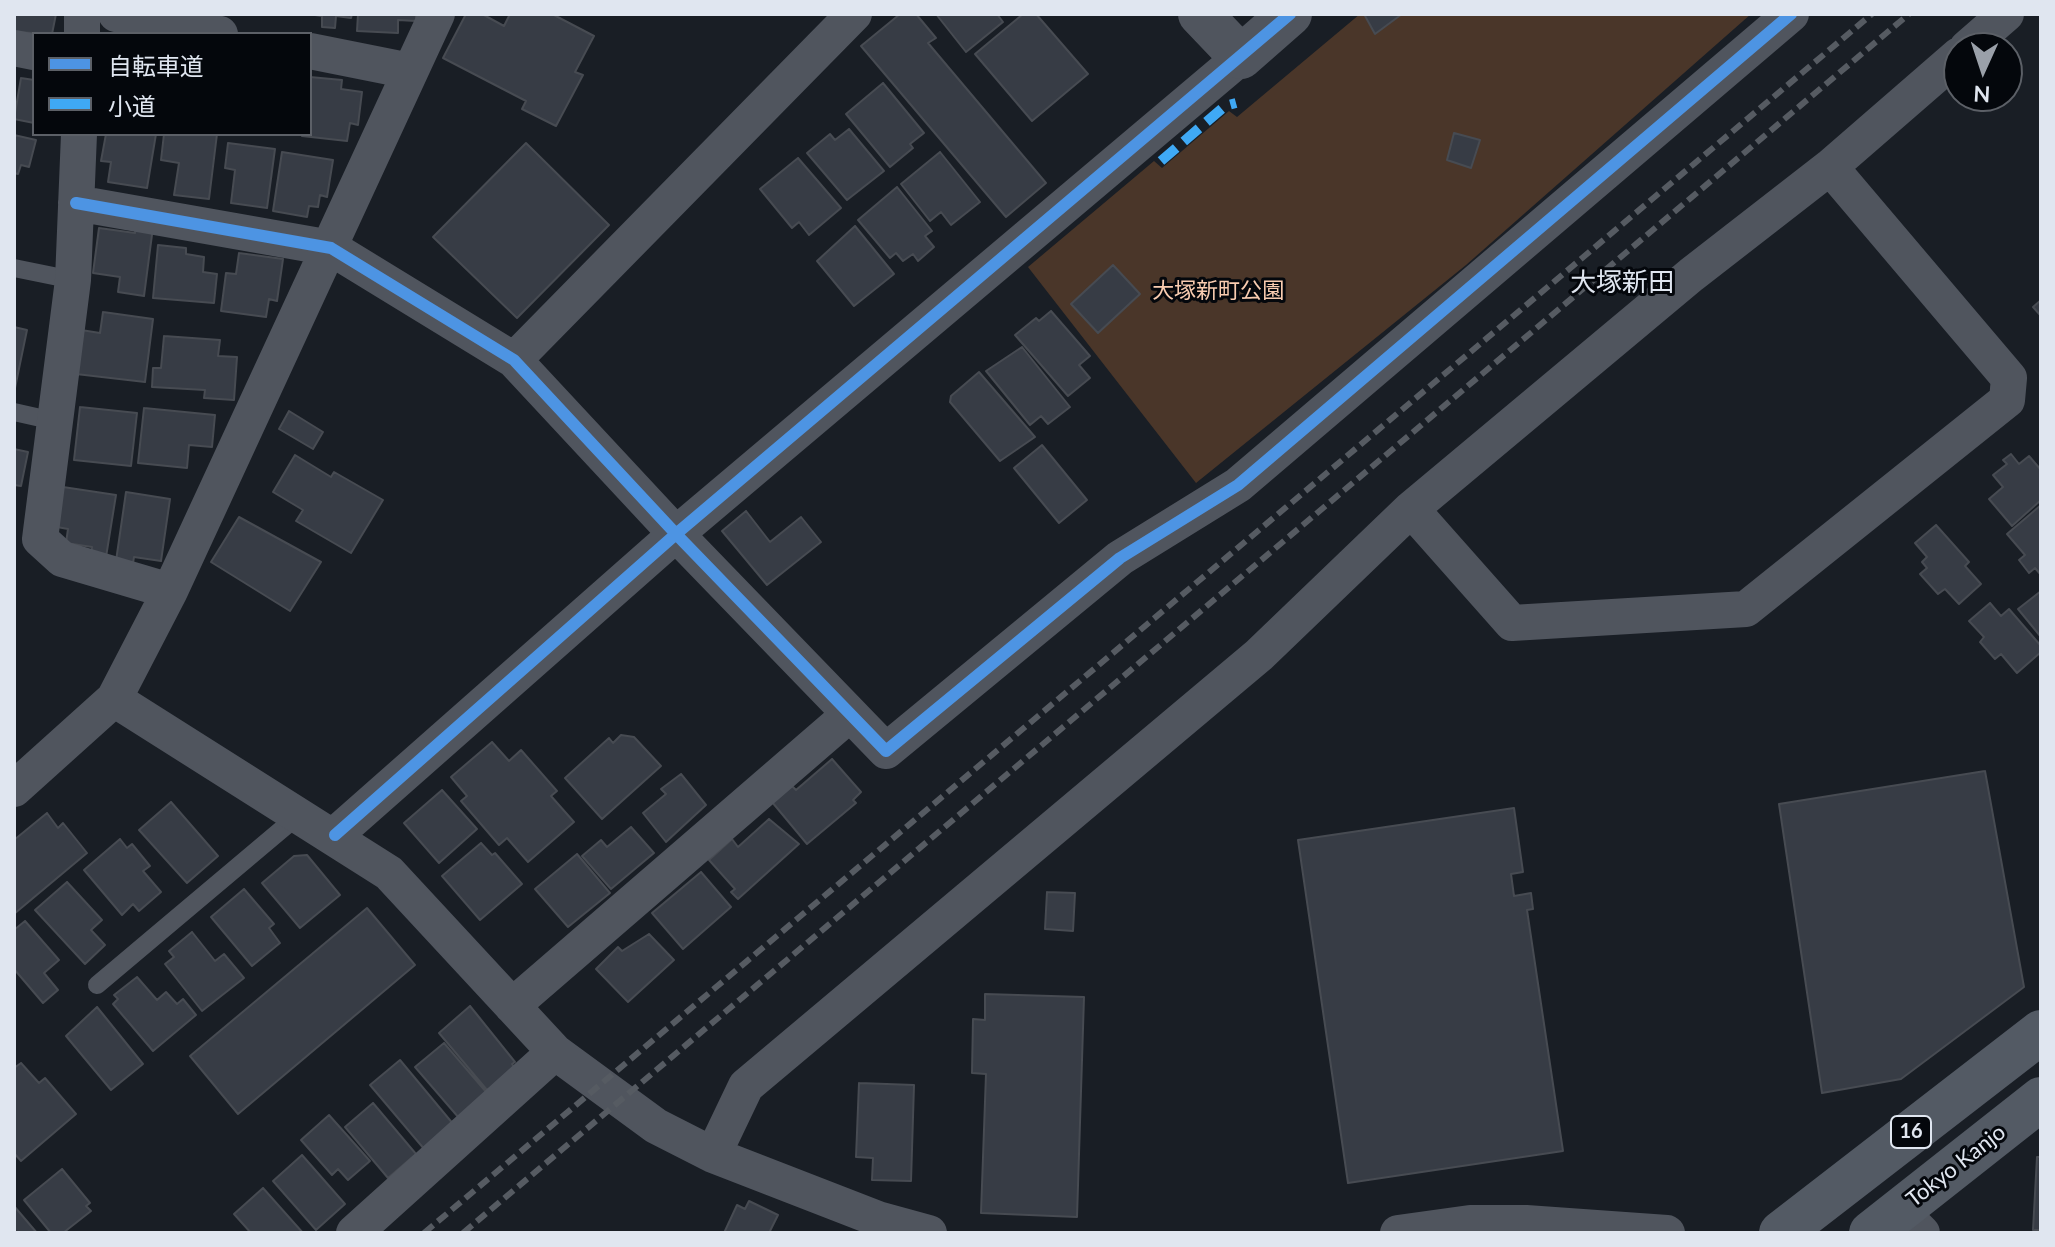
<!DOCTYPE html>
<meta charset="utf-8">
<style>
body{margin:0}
#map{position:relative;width:2055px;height:1247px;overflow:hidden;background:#191e25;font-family:Lato,"Noto Sans JP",sans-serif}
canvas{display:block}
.frame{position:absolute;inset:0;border:16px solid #e0e6f0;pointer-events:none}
.legend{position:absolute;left:32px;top:32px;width:280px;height:104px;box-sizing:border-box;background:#04070c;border:2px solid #5c6067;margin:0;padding:10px 14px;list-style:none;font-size:24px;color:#e0e6f0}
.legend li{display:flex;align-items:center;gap:16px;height:40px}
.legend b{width:40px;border:2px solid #5c6067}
.north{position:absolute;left:1943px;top:32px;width:80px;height:80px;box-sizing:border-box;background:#04070c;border:2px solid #5c6067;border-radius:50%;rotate:183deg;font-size:22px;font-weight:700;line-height:32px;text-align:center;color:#e0e6f0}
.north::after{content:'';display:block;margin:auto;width:28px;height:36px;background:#9aa0a9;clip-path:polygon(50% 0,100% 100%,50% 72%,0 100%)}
</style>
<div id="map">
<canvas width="2055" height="1247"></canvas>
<div class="frame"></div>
<ul class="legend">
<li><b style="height:10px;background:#4d94e3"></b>自転車道</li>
<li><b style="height:10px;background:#3fa9f5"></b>小道</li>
</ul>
<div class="north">N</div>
</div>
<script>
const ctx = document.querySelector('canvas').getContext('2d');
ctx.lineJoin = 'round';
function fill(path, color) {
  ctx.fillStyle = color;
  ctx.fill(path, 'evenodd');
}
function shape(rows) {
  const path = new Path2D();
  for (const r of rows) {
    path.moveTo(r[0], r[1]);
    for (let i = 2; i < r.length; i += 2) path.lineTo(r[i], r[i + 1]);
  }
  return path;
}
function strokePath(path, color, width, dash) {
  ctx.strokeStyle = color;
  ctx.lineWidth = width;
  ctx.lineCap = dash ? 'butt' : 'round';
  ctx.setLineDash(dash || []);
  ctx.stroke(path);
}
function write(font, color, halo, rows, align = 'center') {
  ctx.font = font + ' Lato,"Noto Sans JP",sans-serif';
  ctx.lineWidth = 6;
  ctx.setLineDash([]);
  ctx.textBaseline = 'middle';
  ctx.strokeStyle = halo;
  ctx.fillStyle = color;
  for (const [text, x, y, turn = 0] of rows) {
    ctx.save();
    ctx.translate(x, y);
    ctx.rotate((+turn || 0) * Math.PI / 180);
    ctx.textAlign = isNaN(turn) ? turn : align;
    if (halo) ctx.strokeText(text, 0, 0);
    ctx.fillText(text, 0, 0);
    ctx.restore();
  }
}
const green = shape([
 [1360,14,1751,14,1466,265,1196,483,1028,267,1154,161,1162,168,1229,111,1237,117]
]);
const building = shape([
 [14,14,56,14,52,34,14,32,14,14],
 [308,14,352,14,351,18,336,16,335,28,322,27,322,16,308,14],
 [358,14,416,14,416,21,398,20,398,33,357,31,358,14],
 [466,14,482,14,504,26,510,14,552,14,594,36,575,72,583,75,556,126,522,109,526,101,443,58,466,14],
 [900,14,916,14,936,38,928,43,1046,183,1006,217,861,46,900,14],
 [936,14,997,14,1003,22,966,52,936,14],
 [1023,14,1036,14,1088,74,1032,121,975,54,1023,14],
 [1364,14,1402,14,1375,34,1364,14],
 [310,77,342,80,341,89,362,92,358,125,350,123,347,141,302,136,310,134,310,77],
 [21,78,34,80,34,123,14,119,21,78],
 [883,83,924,133,910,144,913,148,890,167,846,114,883,83],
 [849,129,884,171,847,200,807,153,830,134,835,140,849,129],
 [1454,133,1480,140,1471,168,1447,160,1454,133],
 [106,134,156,134,147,188,108,182,111,162,101,161,106,134],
 [164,134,217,134,209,199,174,195,179,163,161,160,164,134],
 [14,135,36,140,29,167,21,165,18,174,14,173,14,135],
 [228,143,275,149,267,208,231,203,235,170,225,168,228,143],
 [526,143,609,225,517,318,433,237,526,143],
 [282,152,333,160,327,197,320,195,318,207,309,206,307,217,273,211,282,152],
 [940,152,980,202,951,225,941,212,930,221,901,184,940,152],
 [798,158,841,208,809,235,799,222,792,228,760,189,798,158],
 [897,187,932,231,925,236,934,247,918,261,913,254,903,261,896,253,890,258,858,220,897,187],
 [136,224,153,227,144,296,118,292,120,277,93,273,99,228,135,233,136,224],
 [855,226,894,274,854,306,817,261,855,226],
 [158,245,186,248,186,254,204,257,203,272,217,274,214,303,153,298,158,245],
 [239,253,283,259,277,301,269,299,266,317,221,311,226,273,236,274,239,253],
 [1113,265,1140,294,1098,333,1071,304,1113,265],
 [2041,300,2041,316,2033,307,2041,300],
 [1051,311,1090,356,1079,365,1090,378,1068,396,1015,335,1036,318,1039,321,1051,311],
 [103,312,153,319,145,382,76,374,81,330,100,333,103,312],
 [14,327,27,330,15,388,14,388,14,327],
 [164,336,220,340,218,356,237,357,234,400,204,398,205,390,152,387,153,368,161,368,164,336],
 [1022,347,1070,407,1048,424,1041,416,1030,425,986,371,1022,347],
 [979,372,1035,437,1000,461,950,402,951,396,979,372],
 [80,407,137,413,131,466,74,460,80,407],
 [144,408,215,415,212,447,189,445,187,468,138,463,144,408],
 [289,411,323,432,313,449,279,429,289,411],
 [1042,445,1087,500,1059,523,1014,468,1042,445],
 [14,449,28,452,21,486,14,485,14,449],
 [2011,454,2019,464,2029,456,2041,470,2041,500,2012,526,1989,499,2003,487,1993,475,2007,464,2003,460,2011,454],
 [295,455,331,477,334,472,383,500,351,553,296,521,303,510,273,492,295,455],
 [63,487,116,495,106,557,91,554,92,547,66,543,68,529,57,527,63,487],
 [126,492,170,499,161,561,134,557,133,563,116,561,126,492],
 [2041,505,2041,575,2035,568,2029,573,2019,560,2025,555,2007,534,2041,505],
 [746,511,770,542,801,517,821,542,767,585,722,531,746,511],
 [239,517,321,562,290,611,211,562,239,517],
 [1936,525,1969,562,1965,566,1981,584,1959,604,1945,589,1938,594,1920,574,1927,568,1922,562,1927,557,1915,543,1936,525],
 [2041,591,2041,637,2018,609,2041,591],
 [1990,603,2001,616,2009,609,2041,646,2041,652,2017,673,2001,654,1995,659,1980,642,1984,637,1969,621,1990,603],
 [621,735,634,737,661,766,602,819,565,778,609,738,613,743,621,735],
 [492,742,509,761,521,750,557,791,551,796,574,822,528,862,507,838,499,845,461,801,467,796,451,777,492,742],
 [832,759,861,792,853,800,856,803,807,844,772,802,792,786,796,790,832,759],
 [1985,771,2024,987,1901,1079,1822,1093,1779,804,1985,771],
 [681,774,706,805,666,842,643,813,666,794,661,789,681,774],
 [442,790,477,829,439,863,404,823,442,790],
 [171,802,218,856,187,883,139,830,171,802],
 [1514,808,1523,872,1511,874,1514,896,1531,893,1533,909,1527,910,1563,1151,1348,1183,1298,840,1514,808],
 [47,813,58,828,63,823,87,853,14,914,14,840,47,813],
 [769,819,799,844,738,899,731,892,735,889,709,860,732,839,738,847,769,819],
 [631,827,654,853,611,889,582,856,601,840,607,847,631,827],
 [120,839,127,848,132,844,150,866,143,871,161,892,139,911,133,904,122,915,84,870,120,839],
 [481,843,492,855,495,853,522,884,480,920,442,876,481,843],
 [577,854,610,893,568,927,535,889,577,854],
 [307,855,340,895,300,928,262,883,294,856,307,855],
 [701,872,731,907,683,949,652,913,701,872],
 [67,882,102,920,91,930,105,945,85,964,35,910,67,882],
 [244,889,274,924,269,928,280,943,252,966,211,917,244,889],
 [1047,892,1075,893,1073,931,1045,929,1047,892],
 [367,908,415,965,238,1114,190,1056,367,908],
 [25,921,59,960,44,973,58,990,43,1003,14,969,14,930,25,921],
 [192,932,215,961,224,954,244,978,202,1011,165,964,174,957,169,951,192,932],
 [649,934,674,960,628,1002,596,969,618,947,622,951,649,934],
 [137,977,157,1000,166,992,177,1004,183,999,196,1015,153,1051,113,1004,118,999,114,995,137,977],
 [985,994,1084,997,1077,1217,981,1213,986,1074,972,1073,973,1019,985,1020,985,994],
 [470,1006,515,1062,512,1064,520,1076,487,1090,439,1033,470,1006],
 [97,1007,143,1064,111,1090,66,1036,97,1007],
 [444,1043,487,1093,459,1118,415,1067,444,1043],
 [400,1060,454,1125,425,1150,370,1085,400,1060],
 [21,1063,39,1083,45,1078,76,1114,21,1161,14,1153,14,1068,21,1063],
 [859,1083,914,1085,911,1181,872,1180,873,1158,856,1157,859,1083],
 [373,1103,416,1154,388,1178,345,1127,373,1103],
 [329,1115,370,1161,348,1180,338,1169,332,1175,301,1140,329,1115],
 [302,1155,345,1204,316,1230,273,1181,302,1155],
 [2037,1157,2041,1157,2041,1230,2033,1230,2037,1157],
 [62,1169,90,1203,86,1206,91,1211,63,1233,51,1233,24,1200,62,1169],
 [263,1188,303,1233,251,1233,234,1214,263,1188],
 [749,1201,778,1215,769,1233,724,1233,737,1205,745,1209,749,1201],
 [14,1206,37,1233,14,1233,14,1206]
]);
const service = shape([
 [14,268,73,280],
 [14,412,54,421],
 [97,985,300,814]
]);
const minor = shape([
 [116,14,220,34],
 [82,34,82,14],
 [14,48,34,52],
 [1967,48,2006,14],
 [310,51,410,71],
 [79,134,73,280,40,539,62,559,170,591],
 [76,203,331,248,514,360,676,534,886,751,1120,558,1238,485,1791,14],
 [514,360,854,14],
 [1411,509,1512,623,1746,609,2007,400,2009,378,1830,167],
 [114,699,389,873,555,1052,656,1126,713,1155,878,1219,929,1233],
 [14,789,114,699,170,591,437,14],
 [335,835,676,534,1241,57],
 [512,1006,850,714],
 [713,1155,746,1086,1259,655,1411,509,1691,275,1830,167,1959,55],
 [1900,1211,1922,1233],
 [354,1233,555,1052],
 [1398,1233,1470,1223,1526,1223,1667,1233]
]);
const tertiary = shape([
 [1200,14,1241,57,1290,14]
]);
const trunk = shape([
 [1781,1233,2041,1032],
 [1871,1233,2041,1099]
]);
const rail = shape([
 [424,1233,1872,14],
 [463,1233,1909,14]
]);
const quiet = shape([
 [1161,161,1225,106,1236,103]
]);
const cycleway = shape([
 [76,203,331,248,514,360,676,534,886,751,1120,558,1238,485,1791,14],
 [335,835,676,534,1290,14]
]);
const shields = [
 [1911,1132,40]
];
const shieldNames = [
 ["16",1911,1132]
];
const parkNames = [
 ["大塚新町公園",1218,291]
];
const streetNames = [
 ["Tokyo Kanjo",1956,1166,-38]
];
const quarterNames = [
 ["大塚新田",1622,283]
];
fill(green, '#4a3629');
fill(building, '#373c45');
strokePath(building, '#474b52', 2);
strokePath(service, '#50555e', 18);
strokePath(minor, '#50555e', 36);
strokePath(tertiary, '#50555e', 44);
strokePath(trunk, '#535a64', 44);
strokePath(rail, '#565b62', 6, [12, 6]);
strokePath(quiet, '#3fa9f5', 10, [20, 10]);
strokePath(cycleway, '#4d94e3', 12);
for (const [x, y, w] of shields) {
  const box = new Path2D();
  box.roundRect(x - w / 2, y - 16, w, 32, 6);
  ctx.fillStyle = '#04070c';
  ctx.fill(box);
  strokePath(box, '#e0e6f0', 2);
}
write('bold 20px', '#e0e6f0', null, shieldNames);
write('22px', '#f9ccb0', '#04070c', parkNames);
write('22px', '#e0e6f0', '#04070c', streetNames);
write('26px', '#e0e6f0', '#04070c', quarterNames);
</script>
